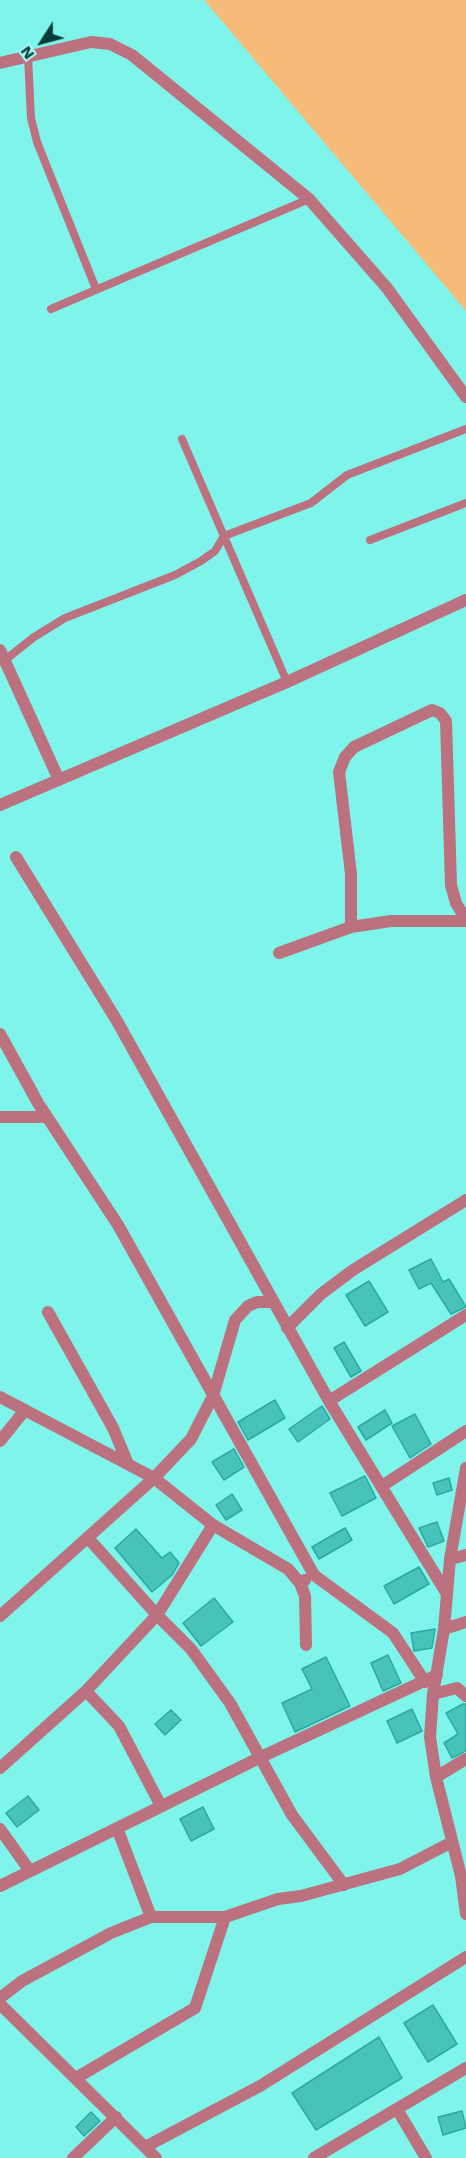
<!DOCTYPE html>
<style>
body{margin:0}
#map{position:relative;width:466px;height:2158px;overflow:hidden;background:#7ff4ea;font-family:"Work Sans",sans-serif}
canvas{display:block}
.north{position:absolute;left:12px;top:12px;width:60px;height:60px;-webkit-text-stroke:4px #a5fdf5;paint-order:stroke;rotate:234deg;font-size:16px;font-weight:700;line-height:24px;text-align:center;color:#063d3a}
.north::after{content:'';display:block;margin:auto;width:21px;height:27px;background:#063d3a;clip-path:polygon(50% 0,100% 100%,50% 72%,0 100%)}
</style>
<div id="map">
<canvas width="466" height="2158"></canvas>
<div class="north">N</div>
</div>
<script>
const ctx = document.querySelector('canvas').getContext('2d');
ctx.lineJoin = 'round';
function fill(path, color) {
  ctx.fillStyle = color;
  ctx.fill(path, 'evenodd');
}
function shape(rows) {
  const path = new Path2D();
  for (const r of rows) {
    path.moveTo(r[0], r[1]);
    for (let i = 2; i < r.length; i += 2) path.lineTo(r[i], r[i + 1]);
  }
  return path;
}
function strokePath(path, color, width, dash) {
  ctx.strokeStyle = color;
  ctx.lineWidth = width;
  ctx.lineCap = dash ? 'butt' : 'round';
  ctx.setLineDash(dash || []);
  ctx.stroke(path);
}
const green = shape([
 [204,0,466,0,466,311]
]);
const building = shape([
 [431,1259,443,1282,449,1279,466,1307,451,1314,431,1283,419,1289,409,1270,431,1259],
 [369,1281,388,1312,365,1326,346,1295,369,1281],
 [344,1342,361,1371,351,1377,334,1348,344,1342],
 [275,1400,285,1418,248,1440,238,1422,275,1400],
 [322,1406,330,1419,298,1442,289,1429,322,1406],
 [385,1410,392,1423,366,1440,358,1427,385,1410],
 [415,1414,431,1444,410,1458,392,1426,415,1414],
 [234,1449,244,1467,224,1480,212,1462,234,1449],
 [365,1476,376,1498,342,1516,330,1493,365,1476],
 [449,1478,452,1490,437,1495,433,1483,449,1478],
 [232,1494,242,1510,226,1520,216,1505,232,1494],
 [437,1522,444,1541,428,1547,419,1528,437,1522],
 [345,1528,352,1540,319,1559,312,1547,345,1528],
 [136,1529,162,1558,170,1552,179,1563,172,1575,152,1592,115,1548,136,1529],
 [419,1567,429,1584,394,1604,384,1586,419,1567],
 [214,1598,233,1622,201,1646,183,1623,214,1598],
 [435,1629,432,1648,414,1651,411,1633,435,1629],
 [388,1655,401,1683,383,1691,371,1663,388,1655],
 [326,1657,350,1706,295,1732,282,1703,312,1689,302,1669,326,1657],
 [463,1704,466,1704,466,1751,452,1758,444,1743,458,1734,446,1713,463,1704],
 [412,1709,422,1731,397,1743,387,1721,412,1709],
 [171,1710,181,1720,165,1735,155,1724,171,1710],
 [28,1796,39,1810,17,1827,6,1813,28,1796],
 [203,1807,214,1829,191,1841,180,1819,203,1807],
 [433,2005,457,2044,428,2062,404,2023,433,2005],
 [379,2037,402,2078,316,2130,292,2093,379,2037],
 [462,2111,466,2128,443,2135,438,2117,462,2111],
 [91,2112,100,2121,84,2136,76,2127,91,2112]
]);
const lane = shape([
 [28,56,31,118,37,142,96,289],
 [51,309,309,199],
 [182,439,287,682],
 [370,540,466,503],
 [5,660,34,637,65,618,175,575,201,561,215,551,224,536,311,503,347,475,466,429]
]);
const street = shape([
 [0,63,91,42,110,44,132,55,309,199,387,288,466,397],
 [0,650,59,780],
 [0,805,287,682,466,600],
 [16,857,117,1021,329,1401,447,1594],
 [351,927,351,874,339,772,345,757,354,747,432,710,440,713,446,721,451,885,456,903,466,920],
 [279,953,351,927,391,921,466,921],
 [0,1034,38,1103,118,1225,314,1575,393,1633,425,1682],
 [0,1117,47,1117],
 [48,1312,113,1428,128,1464],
 [287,1328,321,1294,353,1270,466,1200],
 [0,1397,154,1478,213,1525,288,1569,300,1583],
 [329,1401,466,1315],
 [0,1441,25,1410],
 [466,1468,450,1559,444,1629,433,1694,430,1737,436,1777,461,1876,466,1914],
 [382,1486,466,1431],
 [88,1538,157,1615,191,1649,230,1703,292,1815,344,1885],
 [450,1559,466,1555],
 [305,1580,300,1583,305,1596,306,1645],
 [0,1616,154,1478,191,1439,213,1396,235,1320,248,1306,257,1302,273,1302],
 [444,1629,466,1622],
 [433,1694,457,1688,466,1696],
 [0,1768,86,1691],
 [436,1777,466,1759],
 [161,1806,119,1726,86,1691,157,1615,213,1525],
 [117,1828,151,1917],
 [0,1829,30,1871],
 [0,1886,261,1757,437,1675],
 [0,1998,22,1981,111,1933,151,1917,225,1917,278,1899,301,1896,400,1869,452,1842],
 [0,2004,156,2158],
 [76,2078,195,2008,225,1917],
 [397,2109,426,2158],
 [145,2147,260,2086,466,1957],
 [73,2158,116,2117],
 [314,2158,466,2068]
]);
fill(green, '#f7bb79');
fill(building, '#49c2b9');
strokePath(building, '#29aba2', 1.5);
strokePath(lane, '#bc717f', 8);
strokePath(street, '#bc717f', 12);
</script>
